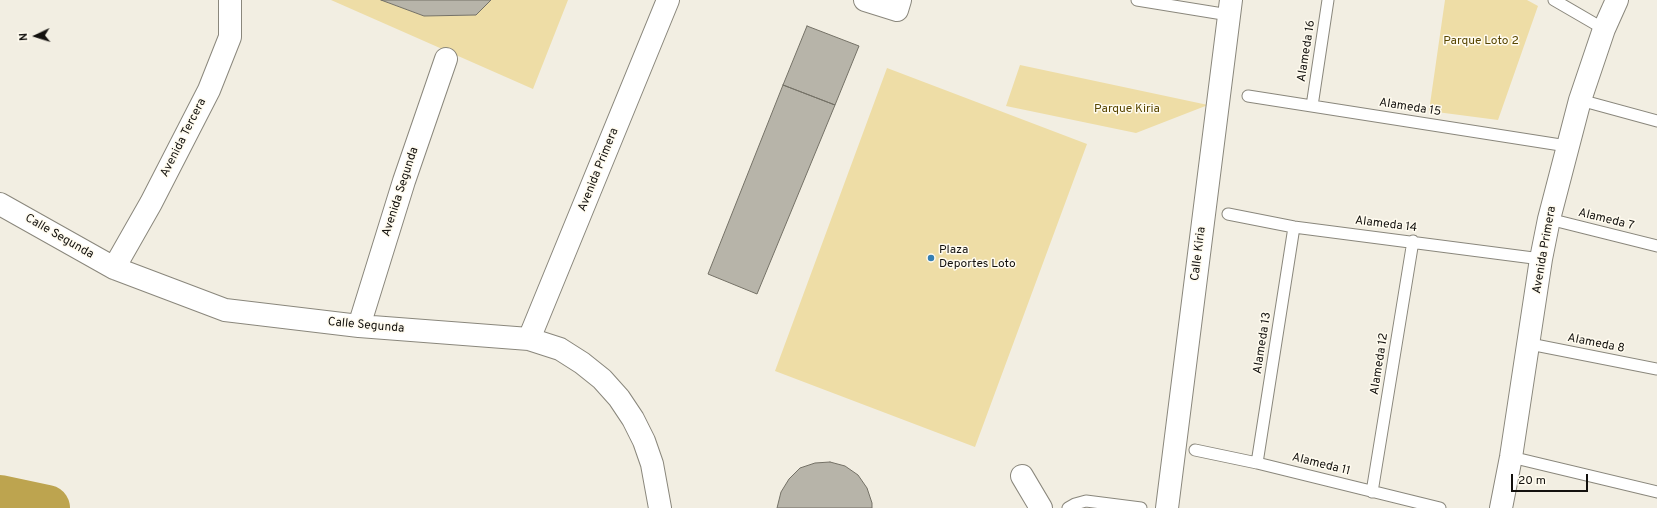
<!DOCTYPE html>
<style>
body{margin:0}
#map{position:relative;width:1657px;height:508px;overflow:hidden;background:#f2eee2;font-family:Overpass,sans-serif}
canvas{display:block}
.north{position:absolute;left:16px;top:16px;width:40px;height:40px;-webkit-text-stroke:3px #fffbef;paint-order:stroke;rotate:266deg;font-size:11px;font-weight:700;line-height:16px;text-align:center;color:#13110e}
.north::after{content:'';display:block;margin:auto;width:14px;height:18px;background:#13110e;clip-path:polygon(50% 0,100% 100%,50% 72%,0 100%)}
.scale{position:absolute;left:1511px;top:474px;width:77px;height:18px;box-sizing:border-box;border:2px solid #13110e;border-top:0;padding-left:5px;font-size:12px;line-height:14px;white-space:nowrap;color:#13110e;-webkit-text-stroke:3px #fffbef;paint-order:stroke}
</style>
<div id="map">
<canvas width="1657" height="508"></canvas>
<div class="north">N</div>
<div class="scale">20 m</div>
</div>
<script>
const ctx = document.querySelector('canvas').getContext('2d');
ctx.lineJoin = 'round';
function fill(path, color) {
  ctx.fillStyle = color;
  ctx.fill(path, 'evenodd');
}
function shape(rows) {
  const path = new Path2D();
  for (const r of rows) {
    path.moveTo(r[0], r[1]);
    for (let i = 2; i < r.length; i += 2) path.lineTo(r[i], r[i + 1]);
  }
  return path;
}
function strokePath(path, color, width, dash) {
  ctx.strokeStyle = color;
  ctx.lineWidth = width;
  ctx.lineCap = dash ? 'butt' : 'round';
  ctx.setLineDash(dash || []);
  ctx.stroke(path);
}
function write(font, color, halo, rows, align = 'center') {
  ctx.font = font + ' Overpass,sans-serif';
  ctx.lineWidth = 3;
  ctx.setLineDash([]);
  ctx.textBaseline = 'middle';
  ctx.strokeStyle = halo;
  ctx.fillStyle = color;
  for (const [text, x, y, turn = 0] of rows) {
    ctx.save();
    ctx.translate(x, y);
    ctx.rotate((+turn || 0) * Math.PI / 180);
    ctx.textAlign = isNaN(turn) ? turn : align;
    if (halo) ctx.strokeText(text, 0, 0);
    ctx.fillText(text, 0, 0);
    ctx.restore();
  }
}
const green = shape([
 [331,0,381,0,424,16,476,15,491,0,568,0,533,89],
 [1445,0,1527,0,1538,6,1498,120,1429,111],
 [1020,65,1208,105,1136,133,1006,106],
 [887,68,1087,144,975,447,775,371]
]);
const river = shape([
 [0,498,47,508]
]);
const building = shape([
 [381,0,491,0,476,15,424,16,381,0],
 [807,26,859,46,835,105,783,85,807,26],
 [783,85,835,105,757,294,708,274,783,85],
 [830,462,845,466,858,475,867,488,872,503,872,508,777,508,781,492,789,479,800,468,815,463,830,462]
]);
const lane = shape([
 [1137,0,1229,15],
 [1554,0,1604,29],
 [1248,96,1567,146],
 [1580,100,1657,121],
 [1312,106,1328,0],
 [1228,214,1294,227,1541,259],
 [1549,219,1657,246],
 [1530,344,1657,369],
 [1195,450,1257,463,1440,508],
 [1511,457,1657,492],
 [1257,463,1294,227],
 [1372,492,1413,241],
 [1068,508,1075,504,1086,501,1141,508]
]);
const street = shape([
 [865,0,897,10,900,0],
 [0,204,114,268,225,310,359,326,529,339,560,349,582,363,602,379,619,398,633,419,644,441,652,464,660,508],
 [114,268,151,203,209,90,230,37,230,0],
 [359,326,404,181,446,59],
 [529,339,668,0],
 [1022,476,1041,508],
 [1167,508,1231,0],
 [1501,508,1511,457,1541,259,1549,219,1580,100,1604,29,1617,0]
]);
const markers = [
 [931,258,4,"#357fb3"]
];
const parkNames = [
 ["Parque Loto 2",1481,42],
 ["Parque Kiria",1127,110]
];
const streetNames = [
 ["Alameda 16",1307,51,-81],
 ["Alameda 15",1410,108,9],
 ["Avenida Tercera",184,138,-63],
 ["Avenida Primera",599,170,-68],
 ["Avenida Segunda",401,192,-72],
 ["Alameda 7",1606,220,14],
 ["Alameda 14",1386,225,7],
 ["Calle Segunda",59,237,30],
 ["Avenida Primera",1545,250,-80],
 ["Calle Kiria",1199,254,-83],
 ["Calle Segunda",366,326,5],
 ["Alameda 13",1263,343,-81],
 ["Alameda 8",1596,344,11],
 ["Alameda 12",1380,364,-81],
 ["Alameda 11",1321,465,14]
];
const poiNames = [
 ["Plaza",939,251],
 ["Deportes Loto",939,265]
];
fill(green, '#eedda6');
strokePath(river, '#bda44f', 46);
fill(building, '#b7b4a9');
strokePath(building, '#747166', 1);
strokePath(lane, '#8a877c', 13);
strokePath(street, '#8a877c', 24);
strokePath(lane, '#fff', 11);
strokePath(street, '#fff', 22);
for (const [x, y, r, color] of markers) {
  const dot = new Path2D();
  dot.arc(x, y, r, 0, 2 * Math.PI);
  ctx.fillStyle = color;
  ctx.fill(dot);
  strokePath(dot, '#fffbef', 1.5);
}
write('12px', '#584600', '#fffbef', parkNames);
write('12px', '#13110e', '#fffbef', streetNames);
write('12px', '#13110e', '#fffbef', poiNames, 'left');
</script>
